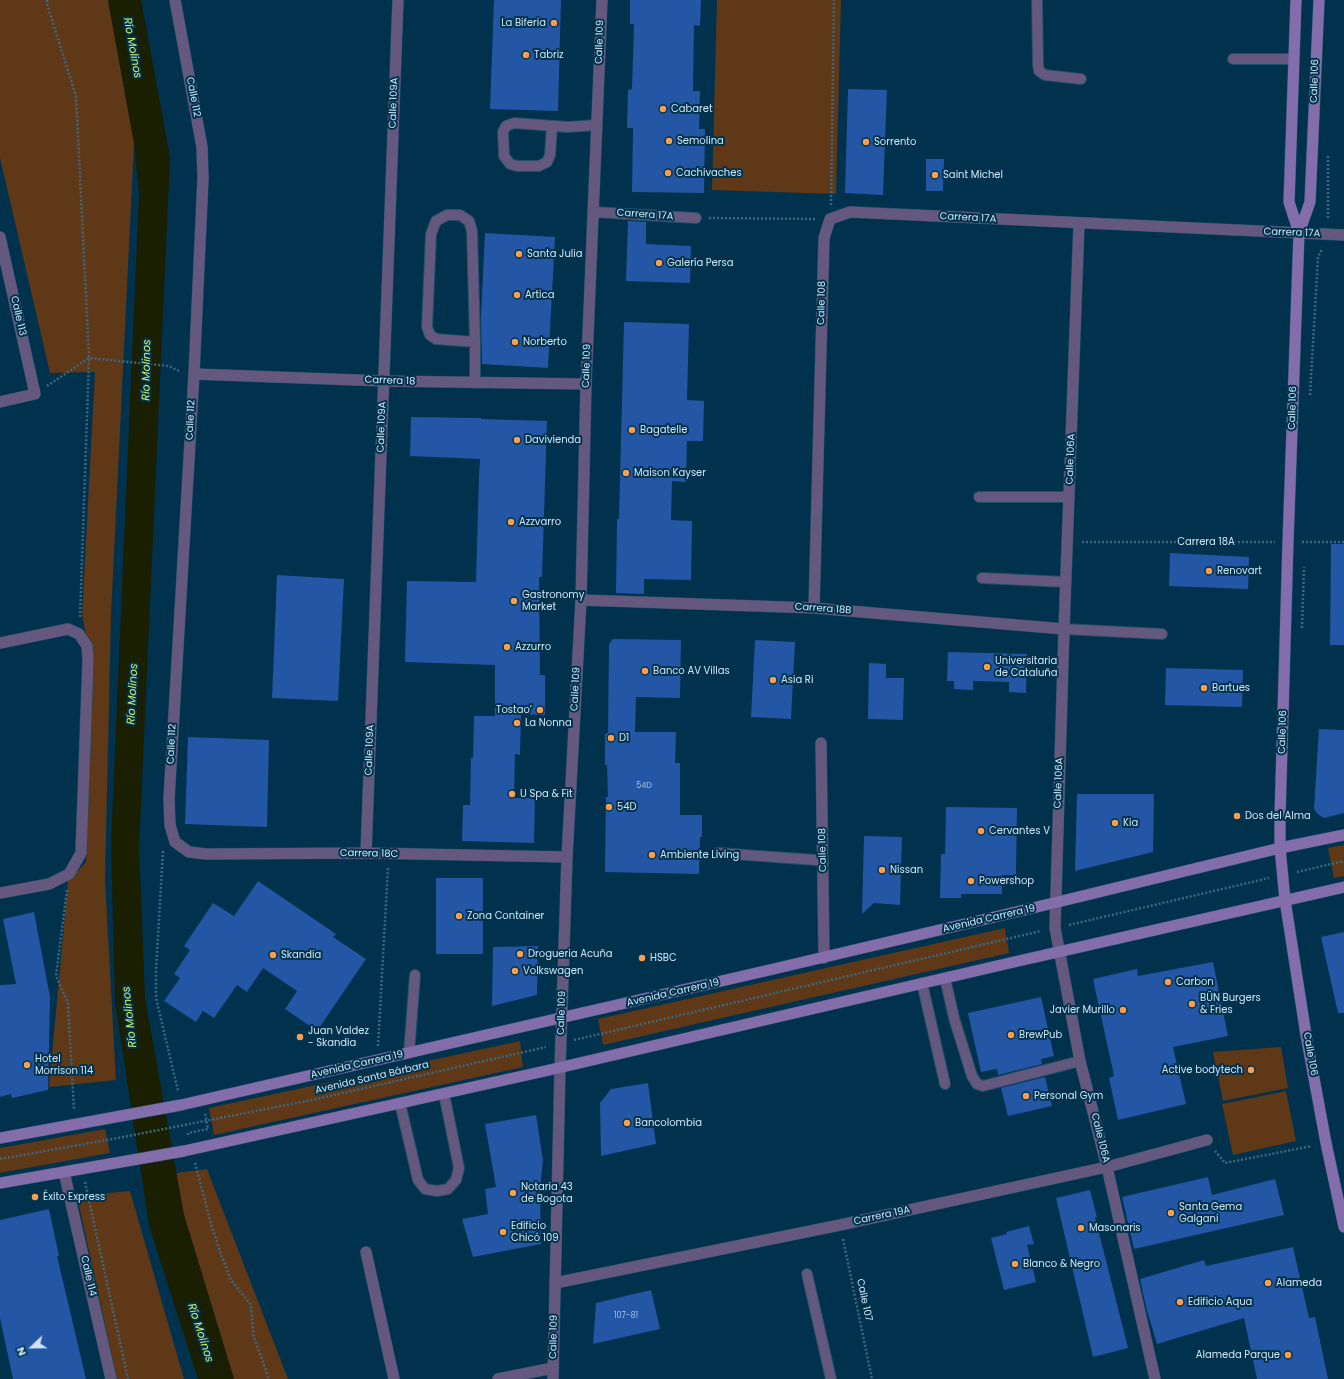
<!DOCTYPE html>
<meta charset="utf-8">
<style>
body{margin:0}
#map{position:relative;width:1344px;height:1379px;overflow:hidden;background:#00324d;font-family:Poppins,sans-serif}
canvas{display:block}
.north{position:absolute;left:12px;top:1327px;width:40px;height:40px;-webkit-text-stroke:3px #00324d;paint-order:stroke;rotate:248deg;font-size:11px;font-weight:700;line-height:16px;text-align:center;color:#cee6f7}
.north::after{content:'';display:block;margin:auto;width:14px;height:18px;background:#cee6f7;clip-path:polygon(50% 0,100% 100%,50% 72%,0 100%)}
</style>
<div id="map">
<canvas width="1344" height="1379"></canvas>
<div class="north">N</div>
</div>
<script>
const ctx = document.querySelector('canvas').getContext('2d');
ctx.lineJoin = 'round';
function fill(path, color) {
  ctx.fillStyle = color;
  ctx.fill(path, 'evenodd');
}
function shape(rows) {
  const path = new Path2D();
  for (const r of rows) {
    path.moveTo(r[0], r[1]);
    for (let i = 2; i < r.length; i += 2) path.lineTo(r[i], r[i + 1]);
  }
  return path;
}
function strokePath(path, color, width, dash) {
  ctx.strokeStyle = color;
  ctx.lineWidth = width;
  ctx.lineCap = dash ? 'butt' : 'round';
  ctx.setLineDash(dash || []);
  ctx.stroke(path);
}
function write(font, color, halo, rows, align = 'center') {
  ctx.font = font + ' Poppins,sans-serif';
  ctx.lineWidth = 4;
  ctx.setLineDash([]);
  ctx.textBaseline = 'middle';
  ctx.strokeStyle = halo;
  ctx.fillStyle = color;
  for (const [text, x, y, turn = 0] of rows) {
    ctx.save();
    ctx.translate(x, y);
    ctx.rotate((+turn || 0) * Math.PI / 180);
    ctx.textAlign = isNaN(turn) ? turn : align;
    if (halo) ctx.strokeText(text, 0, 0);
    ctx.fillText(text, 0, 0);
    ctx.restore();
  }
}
const green = shape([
 [0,0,108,0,134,143,111,615,105,881,116,1080,49,1087,68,881,86,862,89,650,82,615,95,372,50,373,0,158],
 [717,0,841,0,836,194,712,190],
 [1344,845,1344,876,1334,878,1328,848],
 [1005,928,1009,953,603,1045,598,1019],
 [520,1041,523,1067,214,1135,209,1108],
 [1281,1047,1288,1088,1223,1101,1213,1052],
 [1286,1091,1296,1141,1233,1155,1222,1104],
 [105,1129,110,1153,0,1173,0,1148],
 [207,1169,288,1379,234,1379,184,1215,176,1173],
 [130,1191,184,1379,117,1379,77,1196]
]);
const water = shape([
 [108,0,141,0,170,157,139,848,145,998,184,1215,234,1379,198,1379,149,1225,115,1002,111,844,139,194,134,143]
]);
const building = shape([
 [494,0,561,0,558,111,490,109],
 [630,0,701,0,700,26,694,25,693,91,700,91,699,129,705,129,704,193,632,192,633,128,627,128,628,90,632,89,634,24,630,24],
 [848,89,887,90,883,195,845,193],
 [926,159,944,159,943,191,926,191],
 [628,221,646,222,646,244,691,246,690,283,626,281],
 [485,233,555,237,548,368,482,364,481,316],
 [624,322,689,324,687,400,704,401,703,441,687,441,686,482,672,481,671,520,692,521,691,580,644,579,644,594,616,593,617,519,619,519],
 [411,417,481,418,481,419,547,421,542,577,539,577,540,675,545,675,545,715,521,714,520,755,515,754,514,798,535,798,534,843,462,841,463,805,470,805,471,758,473,758,474,716,495,716,495,665,405,662,407,581,476,582,479,476,480,459,410,456],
 [1331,544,1344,544,1344,645,1330,645],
 [1170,553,1249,557,1248,589,1169,586],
 [277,575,344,579,338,701,272,698],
 [613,639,681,640,680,698,636,697,635,732,676,732,675,763,680,763,680,815,702,815,702,837,700,837,699,874,605,872,606,797,608,797,607,765,605,765,605,734,608,733,609,644],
 [755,640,795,642,791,719,751,717],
 [948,652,1027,654,1026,693,1009,692,1009,682,973,681,973,690,954,689,954,681,947,681],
 [869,663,886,664,886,678,904,678,903,720,868,719],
 [1166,668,1243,670,1242,707,1165,705],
 [1319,729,1344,730,1344,813,1324,818,1319,815,1315,811,1314,807],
 [188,737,269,740,267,827,185,824],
 [1077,794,1154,794,1153,852,1075,871],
 [946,807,1017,808,1016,875,1002,875,1002,894,961,894,961,898,940,898,941,854,945,854],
 [864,836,902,837,900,905,874,903,862,914],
 [436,878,483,878,483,954,436,954],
 [258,881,336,934,333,937,366,959,317,1031,285,1009,297,991,263,968,247,992,237,985,214,1018,203,1011,196,1022,164,1001,180,978,174,974,190,950,184,946,213,903,234,916],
 [34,912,50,997,48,1090,12,1098,11,1094,0,1097,0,985,16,984,3,919],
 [1344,932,1344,1013,1338,1013,1321,937],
 [538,946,537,995,492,1006,493,947],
 [1213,962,1228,1036,1173,1047,1186,1104,1118,1120,1109,1078,1114,1076,1093,979,1137,969,1138,976],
 [1041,997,1054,1056,1041,1059,1042,1064,998,1075,997,1069,981,1072,968,1013],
 [1045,1077,1052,1106,1008,1116,1001,1088],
 [648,1083,656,1144,601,1156,600,1103,611,1089],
 [536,1115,543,1160,540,1189,541,1244,473,1257,462,1219,488,1214,485,1189,496,1187,485,1124],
 [1208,1177,1212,1195,1275,1179,1284,1215,1134,1249,1122,1197],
 [1090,1190,1097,1217,1095,1217,1128,1348,1093,1357,1056,1198],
 [49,1209,59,1256,57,1256,86,1379,13,1379,0,1318,0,1220],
 [1029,1226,1034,1244,1027,1245,1036,1282,1004,1290,991,1238,1007,1234,1006,1232],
 [1293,1247,1309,1318,1315,1317,1328,1379,1257,1379,1244,1318,1157,1344,1146,1307,1140,1279,1204,1260,1206,1266],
 [651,1290,660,1329,593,1344,596,1303]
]);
const path = shape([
 [47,0,47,4,76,96,89,358,80,618],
 [1328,156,1328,219],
 [831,205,834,0],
 [709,218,816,219],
 [47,386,89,358,169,366,179,371],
 [1310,395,1318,257,1322,249],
 [1082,542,1275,542],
 [1302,542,1344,542],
 [1302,628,1304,567],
 [163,851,156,970,156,998,178,1091],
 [1297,872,1344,861],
 [67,890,56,976,68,1003,74,1109],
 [1069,925,1269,878],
 [574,1040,1041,931],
 [378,1046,388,867],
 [188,1135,188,1133,208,1129,205,1113],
 [1215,1151,1225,1163,1312,1146],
 [0,1159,118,1138,312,1100,546,1047],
 [195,1163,211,1224,222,1257,231,1280,251,1305,253,1334,269,1379],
 [85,1182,128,1379],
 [843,1239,872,1379]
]);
const service = shape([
 [1037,0,1038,64,1039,71,1045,75,1081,79],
 [1233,59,1294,59],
 [552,126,550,155,547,162,539,166,517,166,510,164,504,156,503,132,506,126,514,123,568,127,597,125],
 [593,212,696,218],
 [475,342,472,231,469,221,460,215,447,215,436,221,431,234,427,327,430,335,436,339,475,342,475,383],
 [979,497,1069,497],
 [982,578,1066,582],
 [1064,629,1162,634],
 [718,853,816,860,823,862],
 [945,978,954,1018,972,1076,977,1084,983,1086,1080,1061],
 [922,983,945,1084],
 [409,1053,415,975],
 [400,1103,418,1180,425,1189,437,1191,448,1189,456,1180,459,1168,444,1094],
 [807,1274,831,1379]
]);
const minor = shape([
 [175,0,202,147,203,178,194,374,169,799,170,825,175,842,189,852,206,854,366,853,567,857],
 [1079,223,1064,629,1055,928,1080,1061,1107,1167,1155,1379],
 [0,237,35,394,0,402],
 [194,374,384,381,586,384],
 [581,600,814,608,1064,629],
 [814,608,824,238,830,219,850,212,1344,235],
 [0,643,68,629,79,634,87,646,88,659,81,853,69,874,49,884,0,893],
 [821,743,824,958],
 [366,853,398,0],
 [64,1172,111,1379],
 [366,1252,394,1379],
 [555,1283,840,1225,1107,1167,1207,1140],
 [498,1379,553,1368]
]);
const tertiary = shape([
 [553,1379,560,1068,567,857,581,600,586,384,602,0]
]);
const secondary = shape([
 [1296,0,1289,202,1299,233],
 [1319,0,1310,202,1299,233,1288,542,1280,816,1280,848,1285,900,1306,1035,1326,1143,1344,1227],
 [0,1138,181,1105,765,971,1037,907,1280,848,1344,835],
 [0,1183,184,1151,545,1071,1014,962,1344,887]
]);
const markers = [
 [554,23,4,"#fa9f4f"],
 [526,55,4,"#fa9f4f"],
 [663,109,4,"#fa9f4f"],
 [669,141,4,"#fa9f4f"],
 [866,142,4,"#fa9f4f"],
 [668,173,4,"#fa9f4f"],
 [935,175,4,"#fa9f4f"],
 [519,254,4,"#fa9f4f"],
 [659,263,4,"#fa9f4f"],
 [517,295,4,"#fa9f4f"],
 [515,342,4,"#fa9f4f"],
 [632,430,4,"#fa9f4f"],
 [517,440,4,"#fa9f4f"],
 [626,473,4,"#fa9f4f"],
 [511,522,4,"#fa9f4f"],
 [1209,571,4,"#fa9f4f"],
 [514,601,4,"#fa9f4f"],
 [507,647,4,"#fa9f4f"],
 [987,667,4,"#fa9f4f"],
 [645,671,4,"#fa9f4f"],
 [773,680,4,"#fa9f4f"],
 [1204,688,4,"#fa9f4f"],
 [540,710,4,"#fa9f4f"],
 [517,723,4,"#fa9f4f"],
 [611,738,4,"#fa9f4f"],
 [512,794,4,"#fa9f4f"],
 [609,807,4,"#fa9f4f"],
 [1237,816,4,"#fa9f4f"],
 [1115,823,4,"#fa9f4f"],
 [981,831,4,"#fa9f4f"],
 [652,855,4,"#fa9f4f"],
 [882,870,4,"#fa9f4f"],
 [971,881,4,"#fa9f4f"],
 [459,916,4,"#fa9f4f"],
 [520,954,4,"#fa9f4f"],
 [273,955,4,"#fa9f4f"],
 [642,958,4,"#fa9f4f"],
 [515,971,4,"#fa9f4f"],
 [1168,982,4,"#fa9f4f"],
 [1192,1004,4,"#fa9f4f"],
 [1123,1010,4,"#fa9f4f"],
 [1011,1035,4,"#fa9f4f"],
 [300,1037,4,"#fa9f4f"],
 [27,1065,4,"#fa9f4f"],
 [1251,1070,4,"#fa9f4f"],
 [1026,1096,4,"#fa9f4f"],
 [627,1123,4,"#fa9f4f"],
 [513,1193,4,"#fa9f4f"],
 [35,1197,4,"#fa9f4f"],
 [1171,1213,4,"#fa9f4f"],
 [1081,1228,4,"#fa9f4f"],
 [503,1232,4,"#fa9f4f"],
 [1015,1264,4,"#fa9f4f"],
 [1268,1283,4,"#fa9f4f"],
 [1180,1302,4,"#fa9f4f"],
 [1288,1355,4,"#fa9f4f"]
];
const numberNames = [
 ["54D",644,786],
 ["107-81",626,1316]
];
const poiNames = [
 ["La Biferia",546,23,"right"],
 ["Tabriz",534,55],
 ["Cabaret",671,109],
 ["Semolina",677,141],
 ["Sorrento",874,142],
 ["Cachivaches",676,173],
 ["Saint Michel",943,175],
 ["Santa Julia",527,254],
 ["Galería Persa",667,263],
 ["Artica",525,295],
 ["Norberto",523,342],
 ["Bagatelle",640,430],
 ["Davivienda",525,440],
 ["Maison Kayser",634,473],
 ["Azzvarro",519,522],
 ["Renovart",1217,571],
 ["Gastronomy",522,595],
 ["Market",522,607],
 ["Azzurro",515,647],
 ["Universitaria",995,661],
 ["de Cataluña",995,673],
 ["Banco AV Villas",653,671],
 ["Asia Ri",781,680],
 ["Bartues",1212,688],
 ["Tostao’",532,710,"right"],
 ["La Nonna",525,723],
 ["D1",619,738],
 ["U Spa & Fit",520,794],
 ["54D",617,807],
 ["Dos del Alma",1245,816],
 ["Kia",1123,823],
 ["Cervantes V",989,831],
 ["Ambiente Living",660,855],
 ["Nissan",890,870],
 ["Powershop",979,881],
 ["Zona Container",467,916],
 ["Drogueria Acuña",528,954],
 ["Skandia",281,955],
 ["HSBC",650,958],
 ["Volkswagen",523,971],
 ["Carbon",1176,982],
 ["BÜN Burgers",1200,998],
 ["& Fries",1200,1010],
 ["Javier Murillo",1115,1010,"right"],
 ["Juan Valdez",308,1031],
 ["- Skandia",308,1043],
 ["BrewPub",1019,1035],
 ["Hotel",35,1059],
 ["Morrison 114",35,1071],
 ["Active bodytech",1243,1070,"right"],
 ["Personal Gym",1034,1096],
 ["Bancolombia",635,1123],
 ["Notaria 43",521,1187],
 ["de Bogota",521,1199],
 ["Éxito Express",43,1197],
 ["Santa Gema",1179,1207],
 ["Galgani",1179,1219],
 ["Edificio",511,1226],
 ["Chicó 109",511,1238],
 ["Masonaris",1089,1228],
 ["Blanco & Negro",1023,1264],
 ["Alameda",1276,1283],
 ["Edificio Aqua",1188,1302],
 ["Alameda Parque",1280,1355,"right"]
];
const streetNames = [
 ["Calle 109",600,42,-88],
 ["Calle 106",1315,81,-88],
 ["Calle 112",193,97,79],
 ["Calle 109A",394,103,-88],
 ["Carrera 17A",645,215,4],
 ["Carrera 17A",968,218,3],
 ["Carrera 17A",1292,233,2],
 ["Calle 108",822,303,-89],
 ["Calle 113",18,316,77],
 ["Calle 109",587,366,-88],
 ["Carrera 18",390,381,2],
 ["Calle 106",1293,408,-88],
 ["Calle 112",191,420,-87],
 ["Calle 109A",382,427,-88],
 ["Calle 106A",1071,459,-88],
 ["Carrera 18A",1206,542],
 ["Carrera 18B",823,609,4],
 ["Calle 109",576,689,-87],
 ["Calle 106",1283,732,-88],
 ["Calle 112",172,744,-87],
 ["Calle 109A",370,750,-88],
 ["Calle 106A",1059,783,-88],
 ["Calle 108",823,850,-91],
 ["Carrera 18C",369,854,1],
 ["Avenida Carrera 19",989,919,-13],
 ["Avenida Carrera 19",673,993,-13],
 ["Calle 109",562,1013,-88],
 ["Calle 106",1310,1054,80],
 ["Avenida Carrera 19",357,1065,-13],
 ["Avenida Santa Bárbara",372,1078,-13],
 ["Calle 106A",1100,1138,76],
 ["Carrera 19A",882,1216,-12],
 ["Calle 114",88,1276,77],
 ["Calle 107",864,1300,78],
 ["Calle 109",554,1337,-89]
];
const waterNames = [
 ["Río Molinos",132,48,80],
 ["Río Molinos",147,370,-89],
 ["Río Molinos",133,694,-87],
 ["Río Molinos",130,1017,-96],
 ["Río Molinos",200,1333,72]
];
fill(green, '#5e3817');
fill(water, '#191f00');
fill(building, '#2356a4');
strokePath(service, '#214f68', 12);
strokePath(minor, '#214f68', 12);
strokePath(tertiary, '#214f68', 12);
strokePath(secondary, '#214f68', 12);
strokePath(path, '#3e6880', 2.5, [2, 2]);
strokePath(service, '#65587e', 10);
strokePath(minor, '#65587e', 11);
strokePath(tertiary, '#65587e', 11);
strokePath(secondary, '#836eab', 11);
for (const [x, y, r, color] of markers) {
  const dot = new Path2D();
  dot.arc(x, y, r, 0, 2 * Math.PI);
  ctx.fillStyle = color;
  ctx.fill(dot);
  strokePath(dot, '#00324d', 1.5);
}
write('8px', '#a3c2e2', null, numberNames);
write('10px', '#cee6f7', '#00324d', poiNames, 'left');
write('10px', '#cee6f7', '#00324d', streetNames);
write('italic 11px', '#d5f164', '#00324d', waterNames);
</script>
